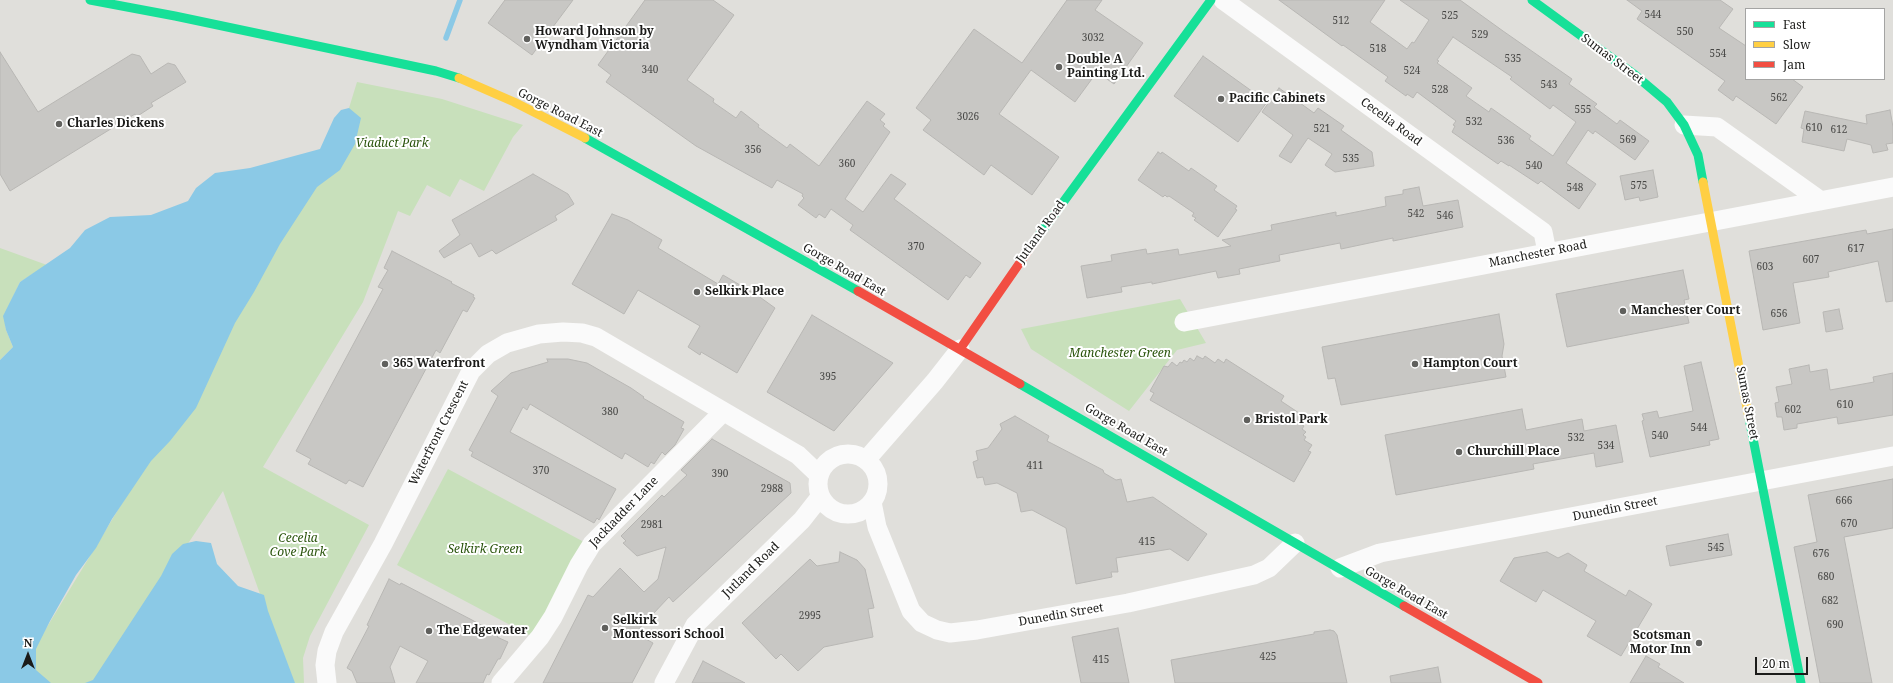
<!DOCTYPE html>
<html>
<head>
<meta charset="utf-8">
<style>
  body { margin:0 }
  #map { position:relative; width:1893px; height:683px; overflow:hidden; background:#e0dfdb; font-family:"Noto Serif",serif }
  canvas { display:block }
  .legend { position:absolute; left:1745px; top:8px; width:140px; height:72px; box-sizing:border-box; background:#fff; border:1px solid #a4a4a3; margin:0; padding:5px 7px; list-style:none; font-size:12px; color:#1b1b19 }
  .legend li { display:flex; align-items:center; gap:8px; height:20px }
  .legend b { width:20px; border:1px solid #a4a4a3 }
  .north { position:absolute; left:8px; top:635px; width:40px; height:40px; -webkit-text-stroke:3px #fff; paint-order:stroke; rotate:0deg; font-size:11px; font-weight:700; line-height:16px; text-align:center; color:#1b1b19 }
  .north::after { content:''; display:block; margin:auto; width:14px; height:18px; background:#1b1b19; clip-path:polygon(50% 0,100% 100%,50% 72%,0 100%) }
  .scale { position:absolute; left:1755px; top:657px; width:53px; height:18px; box-sizing:border-box; border:2px solid #1b1b19; border-top:0; padding-left:5px; font-size:12px; line-height:14px; white-space:nowrap; color:#1b1b19; -webkit-text-stroke:3px #fff; paint-order:stroke }
</style>
</head>
<body>
<div id="map">
<canvas width="1893" height="683"></canvas>
<ul class="legend">
<li><b style="height:5px;background:#16e098"></b>Fast</li>
<li><b style="height:5px;background:#ffcf43"></b>Slow</li>
<li><b style="height:5px;background:#f24e42"></b>Jam</li>
</ul>
<div class="north">N</div>
<div class="scale">20 m</div>
</div>
<script>
const ctx = document.querySelector('canvas').getContext('2d');
ctx.lineJoin = 'round';
function fillPath(path, color) { ctx.fillStyle = color; ctx.fill(path, 'evenodd'); }
const poly = rows => new Path2D(rows.map(r => 'M' + r).join(''));
function strokePath(path, color, width, dash) { ctx.strokeStyle = color; ctx.lineWidth = width; ctx.lineCap = dash ? 'butt' : 'round'; ctx.setLineDash(dash || []); ctx.stroke(path); }
function write(font, color, halo, rows, align = 'center') {
  ctx.font = font + ' "Noto Serif",serif'; ctx.lineWidth = 4; ctx.setLineDash([]); ctx.textBaseline = 'middle'; ctx.strokeStyle = halo; ctx.fillStyle = color; for (const [text, x, y, turn = 0] of rows) {
    ctx.save(); ctx.translate(x, y); ctx.rotate((+turn || 0) * Math.PI / 180); ctx.textAlign = isNaN(turn) ? turn : align; if (halo) ctx.strokeText(text, 0, 0); ctx.fillText(text, 0, 0); ctx.restore();
  }
}
fillPath(poly([
  [357,82,442,99,523,125,513,137,484,191,460,179,450,197,427,185,410,216,398,211,363,302,263,467,369,525,310,636,303,658,304,683,292,683,223,491,187,545,104,683,13,683,267,264,349,108],
  [0,248,47,265,20,282,4,316,6,330,13,347,0,360],
  [1180,299,1206,343,1177,350,1129,411,1031,349,1021,329],
  [448,469,584,542,536,630,531,636,397,565]
]), '#c8e0bb');
fillPath(poly([
  [349,108,361,118,355,144,340,170,317,187,280,244,254,292,235,323,196,408,170,441,151,461,112,519,96,548,76,575,50,621,36,649,36,670,51,683,0,683,0,360,13,347,6,330,3,316,20,282,70,248,85,230,110,217,151,215,188,201,196,188,215,173,250,168,320,149,334,118,341,110],
  [196,541,211,543,217,564,238,586,264,595,268,611,295,683,85,683,93,680,161,576,172,554,183,544]
]), '#8bc9e6');
strokePath(poly([
  [446,38,460,0]
]), '#8bc9e6', 5.5);
const building = poly([
  [505,0,573,0,532,55,488,23,505,0],
  [645,0,713,0,734,15,687,80,714,99,713,102,736,118,741,111,759,125,758,127,787,148,790,144,819,166,867,101,885,114,880,120,885,124,883,126,890,132,845,199,863,212,891,174,906,184,894,199,981,263,970,278,966,275,948,300,850,230,853,225,831,209,825,218,819,214,816,218,798,205,804,198,802,196,803,194,777,180,772,188,696,146,606,82,611,75,598,65,645,0],
  [1067,0,1102,0,1095,10,1143,43,1114,84,1097,72,1075,102,1031,70,999,114,1059,157,1032,195,991,165,984,175,923,130,931,120,916,108,974,29,1022,63,1067,0],
  [1279,0,1385,0,1370,22,1407,49,1412,42,1414,43,1429,20,1400,0,1460,0,1503,31,1572,79,1569,84,1597,104,1594,107,1617,124,1620,120,1649,141,1635,160,1595,131,1593,134,1588,130,1566,163,1596,184,1579,209,1541,181,1538,184,1509,165,1509,166,1501,161,1498,164,1472,146,1452,132,1455,126,1453,125,1456,121,1417,92,1413,98,1407,94,1406,96,1385,81,1388,77,1343,45,1342,46,1279,0],
  [1453,37,1512,77,1510,79,1550,109,1553,105,1576,122,1553,156,1529,139,1531,136,1491,108,1489,112,1466,96,1472,88,1437,63,1439,61,1437,60,1453,37],
  [1627,0,1720,0,1733,9,1719,28,1746,46,1746,79,1792,79,1803,87,1776,124,1736,96,1733,101,1718,90,1725,81,1637,19,1642,11,1627,0],
  [0,52,38,112,132,54,140,56,151,74,168,63,175,65,186,82,151,103,153,106,136,117,135,114,10,191,0,174,0,52],
  [1203,56,1267,102,1238,142,1174,96,1203,56],
  [1279,88,1314,113,1318,108,1344,126,1341,130,1372,152,1374,166,1335,172,1325,165,1332,154,1308,138,1291,163,1279,156,1293,135,1262,112,1279,88],
  [1890,110,1893,127,1893,143,1886,144,1888,150,1873,153,1871,145,1847,139,1844,151,1802,142,1804,129,1801,128,1805,111,1867,124,1866,115,1890,110],
  [1158,152,1161,154,1162,152,1189,171,1191,168,1217,186,1214,190,1237,206,1235,209,1237,210,1218,237,1194,220,1196,218,1192,216,1194,213,1169,196,1167,197,1165,195,1163,197,1138,180,1158,152],
  [1653,170,1658,197,1640,201,1639,197,1625,200,1620,176,1653,170],
  [533,174,568,194,574,204,555,216,557,220,496,254,492,250,479,257,471,243,444,258,439,251,460,235,452,220,533,174],
  [1419,187,1423,206,1458,200,1463,227,1393,241,1393,238,1341,249,1340,243,1279,255,1280,261,1239,269,1240,274,1218,278,1216,271,1152,284,1152,282,1121,287,1122,292,1087,298,1081,266,1112,261,1111,255,1146,249,1147,254,1178,249,1179,255,1231,246,1222,240,1272,230,1271,225,1336,212,1336,216,1386,206,1385,197,1403,194,1403,190,1419,187],
  [612,214,628,220,662,240,658,248,718,284,723,275,757,295,775,308,737,373,701,352,700,355,688,347,700,326,638,290,624,314,572,284,612,214],
  [1893,229,1893,301,1886,302,1878,261,1828,272,1829,277,1793,283,1800,323,1763,330,1749,251,1866,230,1867,234,1893,229],
  [392,251,452,282,451,283,474,295,473,297,475,298,467,312,463,310,440,353,436,350,363,487,349,480,346,484,308,464,311,459,296,451,383,289,378,287,388,270,384,268,392,251],
  [1683,270,1689,299,1684,300,1689,323,1567,347,1556,294,1683,270],
  [1839,309,1843,329,1826,332,1823,312,1839,309],
  [1499,314,1504,344,1502,356,1506,377,1341,405,1335,378,1328,379,1322,347,1499,314],
  [812,315,893,363,834,431,767,392,812,315],
  [1197,356,1203,359,1205,356,1215,363,1218,359,1224,363,1226,359,1284,396,1281,401,1299,413,1297,415,1302,419,1299,423,1304,426,1302,429,1306,432,1303,435,1306,437,1304,440,1312,445,1308,451,1311,452,1294,482,1150,400,1154,393,1150,391,1164,366,1168,367,1172,362,1177,366,1180,362,1182,363,1184,360,1187,362,1190,358,1194,361,1197,356],
  [547,359,568,359,587,363,631,388,644,397,643,398,684,422,681,428,684,429,675,445,665,455,662,452,654,464,651,462,648,467,625,453,622,459,530,404,527,410,523,407,510,432,616,489,599,520,597,518,594,523,471,456,473,452,469,450,498,396,491,391,511,373,548,362,547,359],
  [1701,362,1719,439,1709,441,1710,445,1650,457,1642,421,1644,420,1642,414,1657,411,1659,418,1693,411,1684,366,1701,362],
  [1809,365,1810,372,1827,369,1830,390,1874,382,1873,377,1893,373,1893,415,1838,424,1837,417,1797,424,1797,428,1784,430,1782,417,1777,417,1775,403,1779,402,1776,387,1792,384,1789,369,1809,365],
  [1522,409,1526,430,1582,419,1584,431,1616,425,1623,462,1596,467,1594,453,1533,464,1534,469,1396,495,1385,435,1522,409],
  [1015,416,1049,436,1047,441,1103,470,1104,473,1116,480,1121,479,1127,502,1153,497,1207,534,1188,561,1170,549,1116,558,1118,572,1111,572,1112,577,1076,584,1066,528,1032,510,1021,512,1017,493,997,483,985,485,983,477,977,478,973,462,978,460,976,451,988,448,1002,429,1000,424,1015,416],
  [712,439,790,483,791,493,673,602,669,597,635,633,653,643,632,683,543,683,588,595,593,597,620,568,644,592,658,579,666,547,637,556,623,543,626,541,621,536,662,495,664,497,687,475,681,470,712,439],
  [1893,479,1893,528,1844,537,1872,683,1820,683,1794,547,1817,542,1808,495,1893,479],
  [1728,534,1732,555,1670,566,1666,546,1728,534],
  [840,552,857,560,865,569,874,608,868,609,873,637,824,647,798,671,781,654,776,659,742,623,810,559,817,566,839,562,840,552],
  [1547,552,1558,558,1568,553,1587,565,1584,571,1626,596,1629,590,1652,604,1621,656,1587,636,1596,621,1543,590,1536,602,1500,581,1514,558,1547,552],
  [389,579,400,585,401,583,472,620,499,635,497,637,508,642,500,659,498,659,489,675,487,674,483,683,416,683,428,661,400,646,390,667,395,683,357,683,352,671,347,668,369,626,367,625,389,579],
  [1118,628,1129,683,1081,683,1072,637,1118,628],
  [1330,630,1334,631,1337,635,1347,683,1175,683,1171,660,1314,634,1314,632,1330,630],
  [1646,656,1660,664,1658,667,1684,683,1630,683,1646,656],
  [703,661,745,683,692,683,703,661],
  [1438,667,1441,683,1391,683,1390,676,1438,667]
]);
fillPath(building, '#c8c7c4');
strokePath(building, '#b8b7b4', 1);
strokePath(poly([
  [1223,0,1543,232,1547,252],
  [1684,125,1717,127,1821,201],
  [1184,322,1893,187],
  '818 484a30 30 0 1 1 60 0a30 30 0 1 1-60 0Z',
  [866,460,935,381,960,349],
  [872,502,877,527,911,611,922,623,937,630,950,633,977,630,1128,603,1254,575,1269,568,1295,543],
  [1340,568,1380,553,1893,456],
  [327,683,325,665,327,651,334,632,383,544,471,371,488,354,507,343,539,334,563,332,582,333,596,337,798,455,819,475],
  [501,683,540,637,553,617,579,565,592,544,723,412],
  [664,683,695,625,802,520,820,497]
]), '#fafafa', 19);
strokePath(poly([
  [90,0,175,16,436,71,459,78],
  [1532,0,1635,75,1667,102,1684,125,1698,155,1703,182],
  [585,138,858,291],
  [1037,238,1211,0],
  [1020,384,1404,606],
  [1749,418,1801,683]
]), '#16e098', 9);
strokePath(poly([
  [459,78,514,102,585,138],
  [1703,182,1749,418]
]), '#ffcf43', 9);
strokePath(poly([
  [858,291,1020,384],
  [960,349,1037,238],
  [1404,606,1538,683]
]), '#f24e42', 9);
for (const [x, y, r, color] of [
  [527,39,4,"#60605d"],
  [1059,67,4,"#60605d"],
  [1221,99,4,"#60605d"],
  [59,124,4,"#60605d"],
  [697,292,4,"#60605d"],
  [1623,311,4,"#60605d"],
  [385,364,4,"#60605d"],
  [1415,364,4,"#60605d"],
  [1247,420,4,"#60605d"],
  [1459,452,4,"#60605d"],
  [605,628,4,"#60605d"],
  [429,631,4,"#60605d"],
  [1699,643,4,"#60605d"]
]) { const dot = new Path2D(); dot.arc(x, y, r, 0, 2 * Math.PI); ctx.fillStyle = color; ctx.fill(dot); strokePath(dot, '#fff', 1.5); }
write('10px', '#474745', null, [
  ["544",1653,15],
  ["525",1450,16],
  ["512",1341,21],
  ["550",1685,32],
  ["529",1480,35],
  ["3032",1093,38],
  ["518",1378,49],
  ["554",1718,54],
  ["535",1513,59],
  ["340",650,70],
  ["524",1412,71],
  ["543",1549,85],
  ["528",1440,90],
  ["562",1779,98],
  ["555",1583,110],
  ["3026",968,117],
  ["532",1474,122],
  ["610",1814,128],
  ["521",1322,129],
  ["612",1839,130],
  ["569",1628,140],
  ["536",1506,141],
  ["356",753,150],
  ["535",1351,159],
  ["360",847,164],
  ["540",1534,166],
  ["575",1639,186],
  ["548",1575,188],
  ["542",1416,214],
  ["546",1445,216],
  ["370",916,247],
  ["617",1856,249],
  ["607",1811,260],
  ["603",1765,267],
  ["656",1779,314],
  ["395",828,377],
  ["610",1845,405],
  ["602",1793,410],
  ["380",610,412],
  ["544",1699,428],
  ["540",1660,436],
  ["532",1576,438],
  ["534",1606,446],
  ["411",1035,466],
  ["370",541,471],
  ["390",720,474],
  ["2988",772,489],
  ["666",1844,501],
  ["670",1849,524],
  ["2981",652,525],
  ["415",1147,542],
  ["545",1716,548],
  ["676",1821,554],
  ["680",1826,577],
  ["682",1830,601],
  ["2995",810,616],
  ["690",1835,625],
  ["425",1268,657],
  ["415",1101,660]
]);
write('bold 12px', '#1b1b19', '#fff', [
  ["Howard Johnson by",535,32],
  ["Wyndham Victoria",535,46],
  ["Double A",1067,60],
  ["Painting Ltd.",1067,74],
  ["Pacific Cabinets",1229,99],
  ["Charles Dickens",67,124],
  ["Selkirk Place",705,292],
  ["Manchester Court",1631,311],
  ["365 Waterfront",393,364],
  ["Hampton Court",1423,364],
  ["Bristol Park",1255,420],
  ["Churchill Place",1467,452],
  ["Selkirk",613,621],
  ["Montessori School",613,635],
  ["The Edgewater",437,631],
  ["Scotsman",1691,636,"right"],
  ["Motor Inn",1691,650,"right"]
], 'left');
write('12px', '#1b1b19', '#fff', [
  ["Sumas Street",1612,59,37],
  ["Gorge Road East",560,113,27],
  ["Cecelia Road",1391,122,36],
  ["Jutland Road",1041,232,-54],
  ["Manchester Road",1538,254,-11],
  ["Gorge Road East",844,270,30],
  ["Sumas Street",1747,403,79],
  ["Gorge Road East",1126,430,30],
  ["Waterfront Crescent",439,433,-63],
  ["Dunedin Street",1615,509,-11],
  ["Jackladder Lane",624,512,-46],
  ["Jutland Road",751,570,-44],
  ["Gorge Road East",1406,593,30],
  ["Dunedin Street",1061,615,-10]
]);
write('italic 12px', '#2a540c', '#fff', [
  ["Viaduct Park",392,144],
  ["Manchester Green",1120,354],
  ["Cecelia",298,539],
  ["Cove Park",298,553],
  ["Selkirk Green",485,550]
]);
</script>
</body>
</html>
